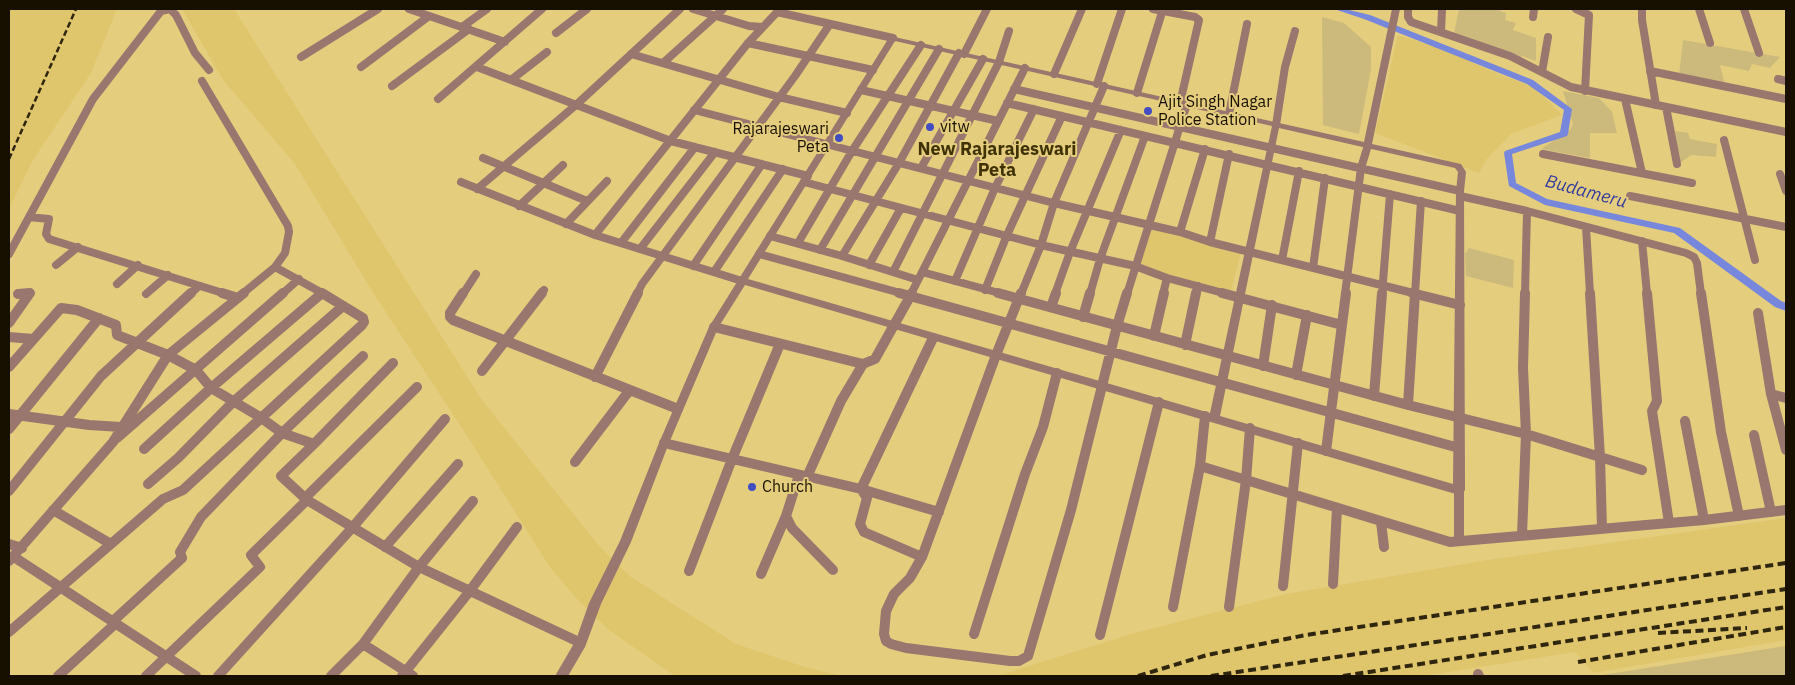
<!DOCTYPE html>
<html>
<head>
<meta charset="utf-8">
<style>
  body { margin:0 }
  #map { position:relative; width:1795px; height:685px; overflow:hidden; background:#e5cd7e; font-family:"IBM Plex Sans",sans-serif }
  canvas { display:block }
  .frame { position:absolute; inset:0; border:10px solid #171000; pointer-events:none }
</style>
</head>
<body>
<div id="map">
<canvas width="1795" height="685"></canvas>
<div class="frame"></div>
</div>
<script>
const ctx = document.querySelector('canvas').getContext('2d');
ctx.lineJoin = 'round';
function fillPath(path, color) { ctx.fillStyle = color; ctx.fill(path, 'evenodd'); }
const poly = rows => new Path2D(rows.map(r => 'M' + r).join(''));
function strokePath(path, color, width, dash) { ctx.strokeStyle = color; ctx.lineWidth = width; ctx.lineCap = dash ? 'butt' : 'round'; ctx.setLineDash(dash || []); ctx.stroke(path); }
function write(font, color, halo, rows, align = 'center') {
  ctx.font = font + ' "IBM Plex Sans",sans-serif'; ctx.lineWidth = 4; ctx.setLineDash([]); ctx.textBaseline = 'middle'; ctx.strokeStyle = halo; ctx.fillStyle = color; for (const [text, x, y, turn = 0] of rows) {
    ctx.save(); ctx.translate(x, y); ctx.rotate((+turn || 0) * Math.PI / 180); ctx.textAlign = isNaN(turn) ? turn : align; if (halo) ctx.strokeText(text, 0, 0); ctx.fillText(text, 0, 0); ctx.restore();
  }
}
fillPath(poly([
  [9,9,117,9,91,73,33,160,9,209],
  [182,9,234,9,482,400,600,547,631,577,736,644,805,667,842,676,675,676,609,630,577,599,549,566,471,442,372,291,295,164,223,80],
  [1398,35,1450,52,1486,69,1535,88,1562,115,1511,134,1486,160,1479,173,1375,133],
  [1149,228,1241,252,1231,291,1137,266],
  [1786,518,1786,640,1593,673,1575,652,1424,676,997,676,1131,634,1286,594,1488,560]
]), '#dfc66d');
fillPath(poly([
  [1459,9,1500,9,1500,11,1506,13,1505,20,1516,23,1513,30,1536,38,1536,61,1522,56,1519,58,1454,33],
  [1322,17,1344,23,1371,47,1371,69,1359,134,1323,125],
  [1683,40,1780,57,1770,68,1752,64,1749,71,1720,65,1725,85,1679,75],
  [1563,91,1599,98,1612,112,1617,133,1590,133,1590,158,1541,149,1570,130,1573,124],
  [1675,131,1688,133,1690,139,1717,144,1716,157,1691,155,1680,163],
  [1469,248,1514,260,1513,288,1466,276,1465,254],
  [1786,646,1786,676,1596,676]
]), '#ccba7c');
fillPath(poly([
  [1334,9,1345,9,1370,15,1533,80,1572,109,1568,134,1567,136,1512,154,1516,183,1547,199,1680,228,1781,301,1786,303,1786,311,1775,307,1674,233,1545,205,1509,186,1504,153,1505,151,1560,132,1564,110,1527,84,1364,19,1334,9]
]), '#7687dc');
strokePath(poly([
  [409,9,505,42],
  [693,9,749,26,762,27],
  [1153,9,1195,17,1199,20,1180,103],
  [1408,9,1408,17,1411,22,1510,56,1571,87,1786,132],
  [1576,9,1589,15,1585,91],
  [1642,9,1642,20,1656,105],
  [1699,9,1710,43],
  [1744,9,1759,53],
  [777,12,893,38],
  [1533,17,1534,9],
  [462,27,487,9],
  [1441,32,1442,9],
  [556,33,587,9],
  [748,43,873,70],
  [631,54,779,97,847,113],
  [964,54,987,9],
  [301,57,378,9],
  [663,63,723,9],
  [361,67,429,16],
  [477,67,671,141,808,176],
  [1650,71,1786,99],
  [1542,72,1548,37],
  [1054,74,1082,9],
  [1778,79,1786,81],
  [511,80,547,52],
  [202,81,288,226,289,232,285,253,275,267,242,294],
  [1097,84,1122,9],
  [392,86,469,29],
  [1014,89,1460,191],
  [861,90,998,121],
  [1137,93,1163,9],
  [438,99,542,9],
  [1625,99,1642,173],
  [1007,103,1460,211],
  [1666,107,1677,164],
  [694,110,1054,203,1180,232,1210,242,1417,294],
  [1229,114,1247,24],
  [1276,125,1285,67,1295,31],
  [1724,140,1755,260],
  [1543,154,1692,183],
  [483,158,587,201],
  [921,168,983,59],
  [1780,174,1786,191],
  [461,182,595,235,742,281],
  [804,182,1041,245,1135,266,1167,278,1227,294],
  [477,189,576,105,680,9],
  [1460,196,1527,211,1686,253,1694,257,1697,263,1701,294],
  [1630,196,1786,227],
  [519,206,563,165],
  [29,217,49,219,46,234,49,239,226,294],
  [566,224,607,181],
  [1586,227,1590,294],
  [1180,232,1205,149],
  [595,235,748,43,780,9],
  [770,236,842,256],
  [1642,241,1647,294],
  [1210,242,1229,154],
  [621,243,695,147],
  [798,243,852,151,921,45],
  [640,249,715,152],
  [820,250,939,49],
  [9,254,93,99,161,11,170,9,176,15,195,53,209,70],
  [759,254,904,294],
  [1282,260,1299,171],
  [56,265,78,247],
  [869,265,901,208],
  [693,266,762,164],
  [275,267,324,294],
  [1313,268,1325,178],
  [714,272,783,169],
  [893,272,999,62,1009,31],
  [922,272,1003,294],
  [918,280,842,256,899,163,959,53],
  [955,281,995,188,1034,109],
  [117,284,138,265],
  [985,290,1007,235,1062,116],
  [18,294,29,294],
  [146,294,168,275],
  [190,294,199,286],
  [282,294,299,279],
  [463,294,476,274],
  [541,294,544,290],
  [637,294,642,284,795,76,830,24],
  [911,294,1025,68],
  [1021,294,1041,245,1054,203,1104,86],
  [1055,294,1070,252,1121,130],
  [1090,294,1100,259,1145,136],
  [1127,294,1187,104],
  [1163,294,1167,278],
  [1196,294,1198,286],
  [1345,294,1361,168,1368,145],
  [1382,294,1390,194],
  [1415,294,1421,201],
  [1525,294,1527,211]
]), '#99766e', 8);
strokePath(poly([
  [222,293,238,298],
  [463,293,450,313,450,317,453,320,678,409],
  [899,293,1459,448],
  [998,293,1408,405,1526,434,1642,470],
  [1021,293,996,355,922,557,910,578,894,594,886,611,884,634,886,641,891,644,906,648,1010,661,1019,661,1028,656,1071,510,1117,326,1127,293],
  [1222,293,1342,325],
  [1412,293,1460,305],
  [1590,293,1600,457,1602,528],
  [1647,293,1657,401,1652,411,1669,523],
  [1701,293,1721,432,1739,516],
  [1051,307,1056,293],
  [1758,313,1771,394],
  [1083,317,1090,293],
  [9,323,30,293,18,294],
  [714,327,863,364,875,359,912,293],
  [1154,336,1164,293],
  [9,337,33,339],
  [1185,345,1196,293],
  [1263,366,1272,305],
  [9,367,61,308,77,310,116,325,117,335,168,355,196,370,211,388,260,417,282,433,314,444,281,476,307,500,419,567,581,643],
  [482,371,542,293],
  [1296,375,1307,315],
  [595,377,638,293],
  [1374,396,1382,293],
  [1786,398,1771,394,1786,450],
  [1408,405,1415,293],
  [9,414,89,425,121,427],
  [1205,416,1200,466,1450,542,1704,520,1786,510],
  [1685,421,1704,520],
  [9,429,99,318],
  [1754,435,1771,512],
  [117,438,283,293],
  [664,443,861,489,939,512],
  [314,444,393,363],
  [144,449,211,388,321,294],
  [1326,451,1346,293],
  [575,462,629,391],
  [799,475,786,516,792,528,833,570],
  [807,477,841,401,863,364],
  [148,484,178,458,233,402,343,306],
  [1459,490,1459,541],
  [9,491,101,376,191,293],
  [305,498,417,387],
  [53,510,111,544],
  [1381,522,1384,547],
  [1522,535,1526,434,1523,368,1525,293],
  [9,544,22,548],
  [385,547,458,464],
  [14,557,196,676],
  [922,557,864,532,860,524,867,498,861,489,933,338],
  [9,561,113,442,168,355,244,293],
  [689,571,732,459,780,344],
  [761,574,786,516],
  [1333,584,1337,508],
  [1283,586,1298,443],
  [1173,607,1200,466],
  [1229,607,1246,480,1250,428],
  [112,622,182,558,180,552,201,517,282,433,363,356],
  [9,632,163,499,183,490,362,325,364,322,363,318,322,293],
  [974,634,1025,474,1043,427,1057,373],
  [1100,635,1159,402],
  [363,644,413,676],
  [1478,674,1479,676],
  [58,676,115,624],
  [146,676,260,567,251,555,307,500],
  [218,676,352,528,445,419],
  [331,676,363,644,419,567,473,501],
  [402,676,469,592,517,527]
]), '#99766e', 10);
fillPath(poly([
  [1392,9,1400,9,1372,144,1461,164,1466,172,1464,191,1465,490,1463,493,1459,495,745,285,718,328,669,443,631,542,601,604,585,647,568,676,555,676,576,640,589,603,620,541,659,443,709,327,890,36,1364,142,1392,9],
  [895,41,1272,126,1210,413,748,279,895,41],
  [1279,128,1455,168,1458,172,1456,191,1453,484,1220,416,1279,128]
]), '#99766e');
strokePath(poly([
  [9,159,76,9]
]), '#2e260e', 2.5, [6, 3]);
strokePath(poly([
  [1658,633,1747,628],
  [1578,662,1786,627],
  [1138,676,1207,655,1306,635,1786,563],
  [1211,676,1786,589],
  [1343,676,1786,607]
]), '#2e260e', 4, [8, 4.5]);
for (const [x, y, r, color] of [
  [1148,111,5,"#434dc2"],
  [930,127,5,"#434dc2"],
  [839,138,5,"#434dc2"],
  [752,487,5,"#434dc2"]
]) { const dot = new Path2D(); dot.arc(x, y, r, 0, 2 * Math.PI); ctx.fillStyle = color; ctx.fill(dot); strokePath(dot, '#e5cd7e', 2); }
write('16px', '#171000', '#e5cd7e', [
  ["Ajit Singh Nagar",1158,102],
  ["Police Station",1158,120],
  ["vitw",940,127],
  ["Rajarajeswari",829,129,"right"],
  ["Peta",829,147,"right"],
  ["Church",762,487]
], 'left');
write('bold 18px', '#3f3306', '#e5cd7e', [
  ["New Rajarajeswari",997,150],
  ["Peta",997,171]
]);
write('italic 18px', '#343c9e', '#e5cd7e', [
  ["Budameru",1586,192,15]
]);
</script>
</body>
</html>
